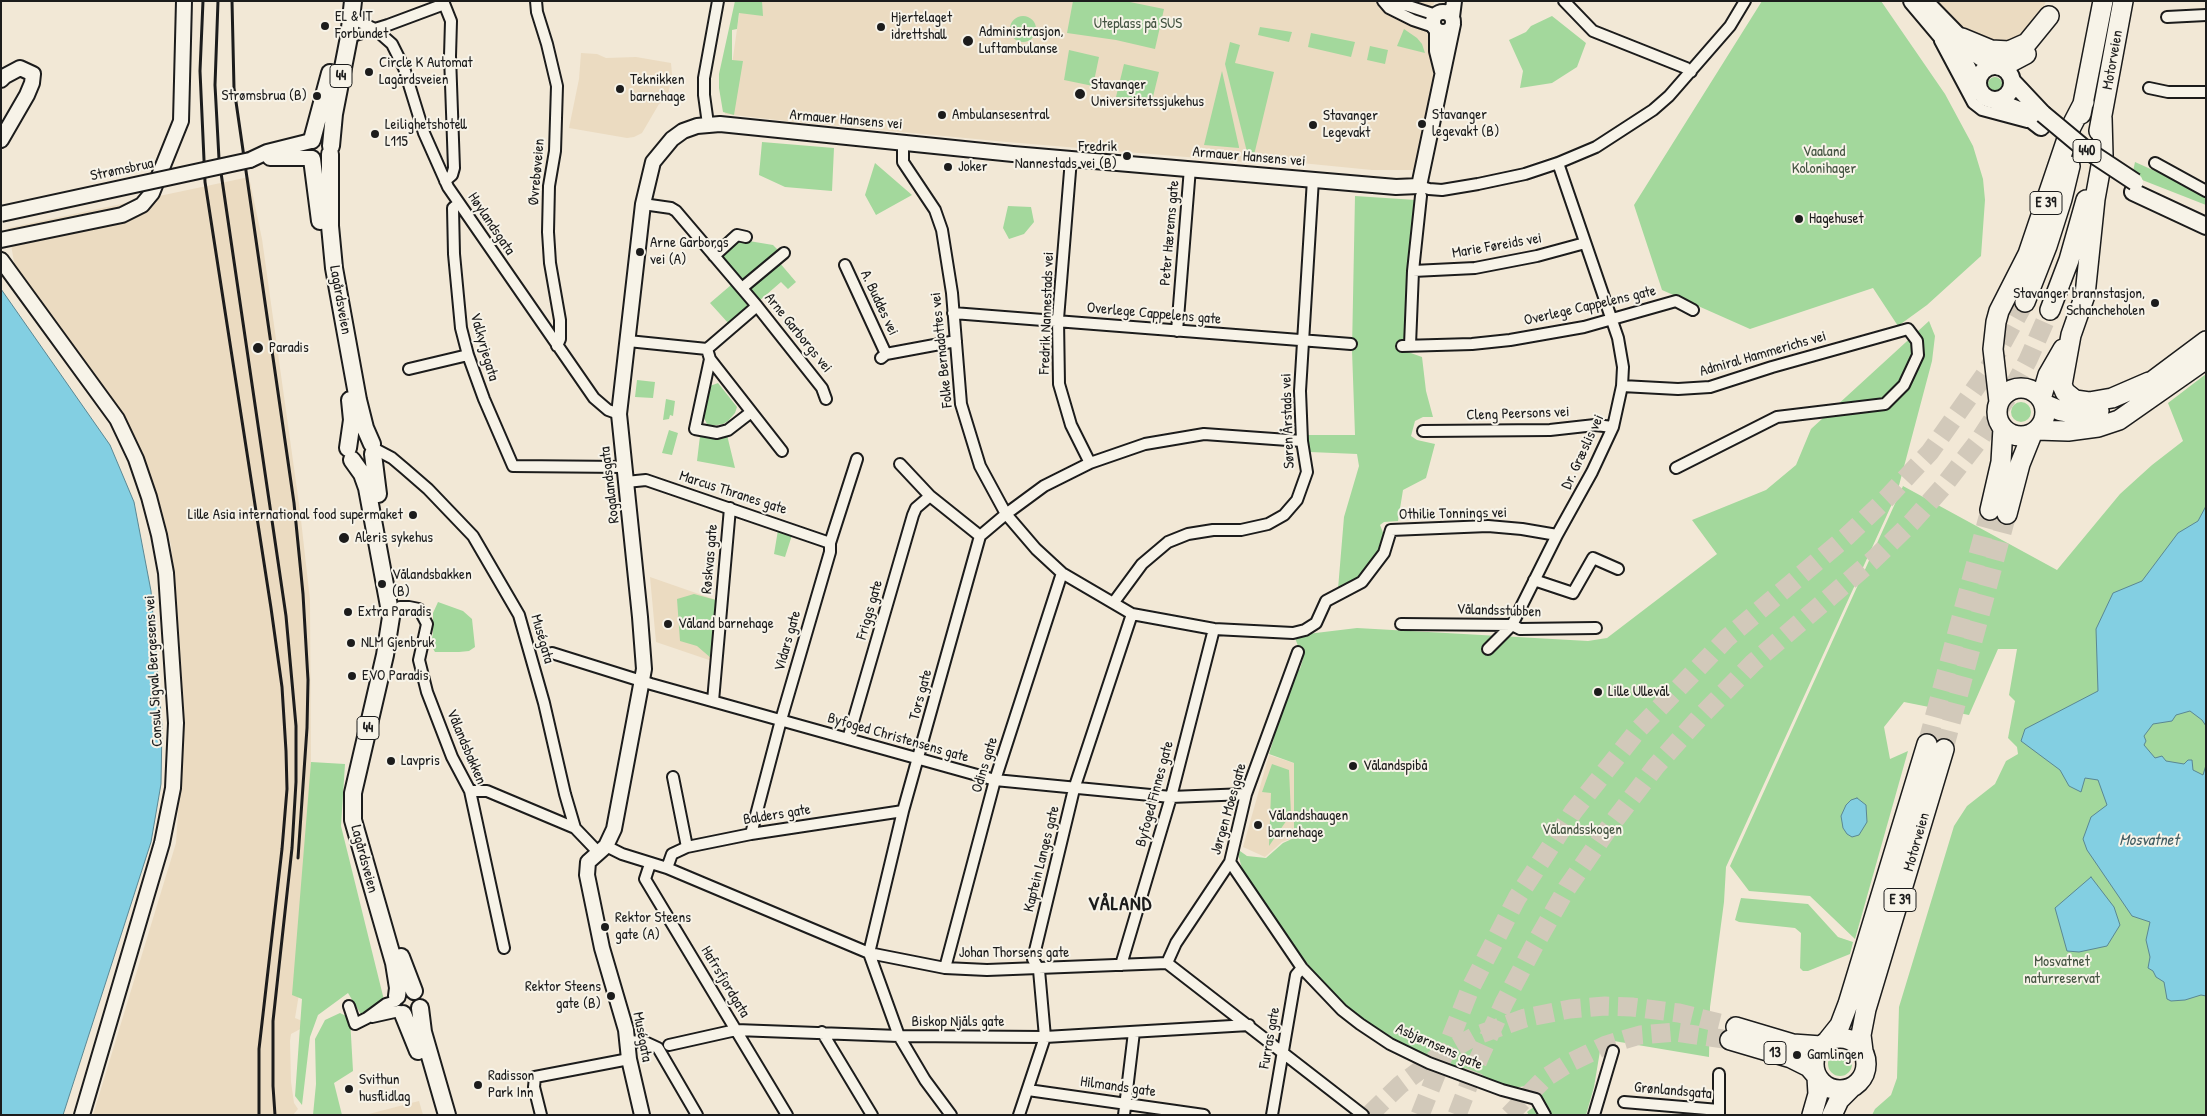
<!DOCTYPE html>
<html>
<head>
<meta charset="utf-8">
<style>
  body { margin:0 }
  #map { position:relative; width:2207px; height:1116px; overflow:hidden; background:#f2e8d6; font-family:"Patrick Hand",sans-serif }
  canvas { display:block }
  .frame { position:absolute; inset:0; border:2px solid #1c1c1c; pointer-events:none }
</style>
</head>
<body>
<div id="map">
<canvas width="2207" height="1116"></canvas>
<div class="frame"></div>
</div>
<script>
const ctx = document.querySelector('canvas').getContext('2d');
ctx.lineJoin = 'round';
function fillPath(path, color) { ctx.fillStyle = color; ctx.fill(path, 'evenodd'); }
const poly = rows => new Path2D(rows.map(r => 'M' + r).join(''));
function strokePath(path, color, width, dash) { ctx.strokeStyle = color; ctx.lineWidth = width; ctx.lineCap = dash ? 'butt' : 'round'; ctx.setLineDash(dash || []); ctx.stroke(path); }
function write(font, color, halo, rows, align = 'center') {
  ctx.font = font + ' "Patrick Hand",sans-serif'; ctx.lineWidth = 4; ctx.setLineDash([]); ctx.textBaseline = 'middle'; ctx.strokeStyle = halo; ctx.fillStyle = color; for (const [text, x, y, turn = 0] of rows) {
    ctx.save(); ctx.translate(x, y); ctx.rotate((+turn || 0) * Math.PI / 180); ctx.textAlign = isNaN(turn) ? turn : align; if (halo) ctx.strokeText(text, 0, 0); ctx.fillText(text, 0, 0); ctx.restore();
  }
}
fillPath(poly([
  [741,1,1435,1,1428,17,1437,73,1416,170,1372,170,1291,162,1270,164,1007,142,786,121,725,114],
  [1938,1,2046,1,2039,19,2024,37,1997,44,1965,31],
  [581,53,597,54,606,58,636,57,671,63,672,74,667,100,659,104,642,133,634,137,627,138,569,128,579,79],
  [249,177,262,239,300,511,310,600,311,762,303,970,295,1018,305,1022,304,1027,291,1034,290,1041,291,1082,294,1103,298,1109,293,1115,93,1115,176,843,184,721,171,545,156,491,137,441,119,410,39,298,16,273,8,228],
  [650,577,716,600,712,661,656,642],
  [1269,755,1294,763,1295,824,1294,838,1282,842,1265,857,1243,847],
  [419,1101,423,1115,365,1115]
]), '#ebdbc1');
fillPath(poly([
  [735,1,762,1,763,16,739,13,737,29,732,30,732,60,743,61,734,115,723,112,719,88,719,74],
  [1073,1,1125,1,1164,9,1155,49,1116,40,1067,33],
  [1762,1,1881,1,1945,94,1973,146,1983,179,1985,200,1981,256,1927,305,1898,326,1873,288,1750,329,1662,290,1634,205],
  [1552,16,1586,43,1577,67,1552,83,1520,88,1523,71,1509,40,1526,32,1531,26],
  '1010 29a13 13 0 1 1 26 0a13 13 0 1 1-26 0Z',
  [1260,27,1292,32,1289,42,1258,35],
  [1404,29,1417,38,1422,44,1425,53,1397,46],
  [1311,33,1355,42,1351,57,1308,47],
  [1230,42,1240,45,1235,63,1274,72,1254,155,1249,160,1225,64],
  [1370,46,1388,50,1385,64,1367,60],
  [1069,50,1099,57,1093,86,1064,80],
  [1124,64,1159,72,1151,105,1116,97],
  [1222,71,1239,147,1239,148,1204,145],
  '1988 84a7 7 0 1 1 14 0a7 7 0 1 1-14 0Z',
  [762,142,834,148,832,191,785,187,759,175],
  [2135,162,2206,194,2206,205,2132,176],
  [875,163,912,195,876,215,865,195],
  [1355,196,1416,200,1408,270,1408,352,1422,357,1426,391,1433,417,1423,417,1415,421,1411,436,1417,440,1435,444,1426,478,1403,490,1398,521,1384,522,1380,525,1384,535,1379,555,1356,583,1338,589,1344,517,1359,466,1357,454,1310,452,1307,435,1355,435,1352,350],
  [1008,206,1031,207,1034,222,1024,234,1009,239,1003,228],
  [737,239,773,245,779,251,745,281,719,254],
  [779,262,796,282,788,289,781,282,759,301,749,287],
  [731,285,749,307,729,324,710,303],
  [1929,321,1935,336,1932,361,1897,493,1726,867,1724,902,1710,1007,1709,1057,1602,1039,1594,1087,1586,1115,1529,1115,1527,1112,1535,1106,1526,1086,1513,1088,1500,1083,1498,1084,1420,1056,1384,1034,1349,1008,1322,983,1246,883,1238,854,1240,851,1247,856,1266,858,1283,843,1294,838,1294,763,1269,754,1274,738,1273,727,1296,672,1300,669,1303,659,1295,638,1299,635,1357,628,1588,641,1607,638,1717,554,1692,520,1766,490,1796,465,1811,429],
  [2206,374,2206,1115,1872,1115,1875,1109,1891,1095,1897,1078,1899,1007,1954,826,1967,806,1995,784,2006,761,2018,754,2017,747,2008,738,2015,701,2009,695,2017,649,1998,649,1969,715,1904,702,1884,727,1890,759,1908,751,1855,939,1810,896,1749,891,1730,866,1903,486,2057,570,2120,494,2152,465,2183,441,2168,403],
  [637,380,655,382,653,398,635,397],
  [718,383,737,407,735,413,728,421,723,424,711,426,707,424,704,418,705,410,710,386],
  [666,399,675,401,673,416,670,415,669,419,663,420],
  '2011 412a10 10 0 1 1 20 0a10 10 0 1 1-20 0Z',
  [669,430,678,433,672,455,662,453],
  [727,435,735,468,697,461,700,436],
  [778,530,792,535,785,557,774,554],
  [694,594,716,600,711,658,697,646,680,641,677,599],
  [438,602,463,611,472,619,475,647,469,651,459,652,435,652,431,645,433,632,433,613],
  [311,762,345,764,341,826,384,1000,362,1016,348,993,318,1015,310,1037,302,1105,295,1096,302,999,292,995],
  [1272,764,1289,770,1291,814,1269,846,1271,793,1262,792],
  [1741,898,1808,904,1838,937,1853,942,1850,954,1808,971,1803,971,1800,968,1801,933,1795,928,1739,922,1735,920],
  [340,1013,350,1018,353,1071,334,1083,342,1115,313,1115,316,1084,315,1039,325,1020],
  '1828 1064a12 12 0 1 1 24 0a12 12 0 1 1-24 0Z'
]), '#a3d89c');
const water = poly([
  [1,289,110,445,134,502,151,591,162,726,161,784,151,842,63,1115,1,1115,1,289],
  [2206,506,2206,726,2202,720,2190,711,2176,715,2172,721,2153,724,2144,736,2146,741,2144,745,2155,758,2162,756,2166,761,2184,764,2188,760,2192,760,2193,770,2203,775,2206,765,2206,996,2201,995,2185,1000,2171,1001,2167,999,2164,982,2156,977,2153,971,2148,968,2150,957,2146,940,2150,922,2132,916,2087,850,2083,839,2091,817,2107,805,2098,780,2085,778,2081,792,2069,786,2060,770,2021,741,2025,729,2098,691,2096,629,2113,593,2142,581,2178,533,2198,521,2206,506],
  [1857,798,1866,805,1867,822,1859,835,1852,837,1847,834,1843,828,1841,816,1846,805,1851,800,1857,798],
  [2091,877,2114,907,2120,925,2107,946,2079,952,2067,951,2055,908,2091,877]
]);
fillPath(water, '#83cfe2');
strokePath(water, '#5a8793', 1);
strokePath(poly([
  [1927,744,1990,510],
  [1944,749,2007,514],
  [1369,1115,1400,1085,1436,1058,1475,1036,1525,1018,1570,1009,1605,1006,1632,1007,1679,1013,1736,1027],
  [1420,1115,1470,989,1517,898,1573,812,1638,730,1727,638,1846,537,1887,498,1930,452,1986,373,2025,302],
  [1457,1115,1479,1058,1504,1003,1534,946,1567,888,1608,829,1656,766,1699,718,1753,663,1873,560,1911,523,1942,488,1980,439,2010,393,2028,360,2050,310],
  [1509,1115,1545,1078,1567,1064,1606,1045,1640,1035,1676,1032,1730,1040]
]), '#d2c9ba', 19, [19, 9]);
const street = poly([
  [443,1,451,21,450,56,454,168,452,175,445,181],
  [536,1,537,12,547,44,557,86,555,151,549,186,548,232,550,263,560,320,560,339,557,346],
  [1383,1,1389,8,1413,20,1434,27],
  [1393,1,1436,15],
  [1564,1,1593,31,1686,68,1691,72],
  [2167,17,2206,15],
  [351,18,375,29,392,44,404,68,424,133,448,187,594,398,608,410,619,414],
  [349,37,388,25,439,6,443,3],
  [1940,41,1973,103,1982,110,2027,122],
  [2149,88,2168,92,2206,92],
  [708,124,704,95,704,78,718,1],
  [903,142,903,162,935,210,942,230,952,293,961,404,980,466,1006,514,1036,549,1062,573,1132,614,1214,629,1293,633,1305,630,1316,623,1326,601,1362,582,1384,553,1391,530,1488,526,1522,529,1557,535],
  [1071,159,1058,319,1059,384,1071,425,1090,463],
  [2155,163,2206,191],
  [1419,186,1429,189,1442,190,1478,184,1525,174,1558,163,1596,147,1653,110,1669,96,1730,26,1745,1],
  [459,203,453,208,454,254,461,328,468,355,484,399,513,466,624,467],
  [643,204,671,208,676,211,757,306,822,388,826,399],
  [714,256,737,235,746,237],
  [845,265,886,354],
  [1413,271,1475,268,1537,256,1585,243],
  [742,288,784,253],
  [953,313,1351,344],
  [1177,331,1190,168],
  [628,341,707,349,757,306],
  [1410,345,1413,271,1421,196],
  [1402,346,1472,344,1510,340,1584,327,1676,301,1693,310],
  [707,349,710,359,695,429,717,433,728,430,750,413],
  [881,358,886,354,956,341],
  [710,359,782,451],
  [409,369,468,355],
  [1622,386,1678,389,1710,387,1772,367,1908,329,1917,341,1918,355,1904,385,1885,404,1777,417,1676,468],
  [1423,431,1550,430,1595,425,1613,427],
  [373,448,392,458,405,469,428,489,473,536,519,615,544,703,565,794,575,828,598,852],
  [900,464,930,496],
  [626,482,646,480,830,543],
  [1534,580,1573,593,1593,558,1618,569],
  [1114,602,1142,564,1168,542,1188,534,1213,530,1241,530,1268,524,1284,515,1297,500,1307,472,1302,441,1300,391,1313,179],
  [400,607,409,607,419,609,427,624,419,660,427,692,452,757,470,791,504,948],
  [1401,624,1512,625,1520,629,1596,628],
  [1488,649,1512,625,1557,535,1592,472,1613,427,1622,386,1623,367,1618,338,1558,163],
  [552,653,651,684,995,780,1171,797,1246,794],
  [713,701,730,508],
  [848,739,913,515,916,508,930,496,980,536],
  [673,777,687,847],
  [470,791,487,791,575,828],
  [751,834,781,720,830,552,830,543,857,459],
  [606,846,622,854,667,868,869,953,945,968,987,970,1167,963,1363,1115],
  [1230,862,1302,968,1342,1010,1360,1024,1390,1044,1429,1063,1502,1090,1536,1099,1545,1115],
  [650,864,645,879,787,1115],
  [667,868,672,854,687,847,751,834,903,811],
  [869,953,903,811,980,536,1006,514,1044,486,1090,463,1145,444,1204,434,1302,441],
  [869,953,899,1036,925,1080,951,1115],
  [1167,963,1176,943,1230,862,1246,794,1298,652],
  [1121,965,1171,797,1214,629],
  [945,968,995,780,1062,573],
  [349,1006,355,1024,367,1018,386,1004,396,1001],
  [372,1017,399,1011],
  [822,1032,872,1115],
  [627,1041,645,1042,658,1048,697,1115],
  [669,1045,736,1030,899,1036,1045,1037,1249,1025],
  [1028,1090,1204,1115],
  [1624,1102,1719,1110],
  [541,1115,534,1087,535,1077,629,1059],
  [1019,1115,1045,1037,1039,970,1033,959,1074,789,1132,614],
  [1124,1115,1134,1032],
  [1272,1115,1296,975,1302,968],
  [1594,1115,1613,1051],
  [1719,1115,1719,1074]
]);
const secondary = poly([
  '1433 22a10 10 0 1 1 20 0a10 10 0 1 1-20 0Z',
  [1452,17,1454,1],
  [1437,30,1437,51,1442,71],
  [1,80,5,76,20,68,33,74,32,83,27,95,1,140],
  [270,158,311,158],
  [250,160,267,152,311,141],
  [1,240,122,215,142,205,152,193,181,121,184,1],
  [1,260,117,419,136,459,149,497,159,535,166,573,176,723,173,788,162,843,82,1115],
  [642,1115,629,1059,626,1030,602,948,587,875,588,862,606,846,614,829,644,669,640,617,619,414,643,204,653,162,672,139,683,131,697,126,720,124,1013,154,1396,187,1419,186,1453,24]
]);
const primary = poly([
  [1912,1,1966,65,1978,89],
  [1928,5,1971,49,1980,57,1994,65],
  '1978 83a17 17 0 1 1 34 0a17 17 0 1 1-34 0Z',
  [2012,81,2043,114],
  [1993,100,2019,110,2041,127],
  [312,140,330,73],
  [331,146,334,114,349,37,353,1],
  [330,154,330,226,334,268,358,400,365,428,372,444],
  [312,159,320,221],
  [2133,192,2206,226],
  [348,448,352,420,350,400],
  [373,454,378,494],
  [352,460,362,474,367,488,391,617,385,655,353,793,353,820,394,963,398,988,397,996],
  [401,957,414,991],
  [420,1008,423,1032,447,1115],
  [403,1014,418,1051]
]);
const highway = poly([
  [1962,38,1991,50,2009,51,2027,43,2049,16],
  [1998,65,2009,63,2026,54],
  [2081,114,2103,1],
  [2102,118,2103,155,2095,199,2085,295,2071,335,2062,385,2065,392,2075,400,2089,402,2112,398,2149,382],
  [2099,131,2123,1],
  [2025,302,2047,246,2062,199,2070,166],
  [2050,310,2069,260,2086,200],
  '1997 412a24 24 0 1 1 48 0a24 24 0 1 1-48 0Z',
  [2139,391,2206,341],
  [2041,399,2048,375,2063,349],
  [1999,402,1993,349,1996,322,1999,311,2028,254,2071,127,2084,102],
  [2044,404,2061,411,2072,413,2099,411],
  [2037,430,2068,431,2098,427,2119,420,2206,359],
  [1990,510,2001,462,2003,428],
  [2007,514,2020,464,2032,434],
  [1736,1027,1793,1044,1821,1046],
  '1814 1064a26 26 0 1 1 52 0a26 26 0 1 1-52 0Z',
  [1730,1040,1791,1058,1809,1067,1815,1074],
  [1828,1040,1840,1025,1848,1004,1927,744],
  [1863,1051,1861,1035,1866,1009,1944,749],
  [1812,1115,1818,1094,1817,1077],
  [1832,1115,1839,1100,1851,1088]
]);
strokePath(street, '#1c1c1c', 14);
strokePath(secondary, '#1c1c1c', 18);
strokePath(primary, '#1c1c1c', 20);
strokePath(highway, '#1c1c1c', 22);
strokePath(street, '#f7f3e8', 10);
strokePath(secondary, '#f7f3e8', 14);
strokePath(primary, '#f7f3e8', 16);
strokePath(highway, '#f7f3e8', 19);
strokePath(poly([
  [203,1,200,71,205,182,271,608,282,687,286,751,287,789,282,849,259,1049,259,1115],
  [218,1,215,85,219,159,286,616,296,726,296,782,292,848,273,1021,273,1086,275,1115],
  [232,1,234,88,294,503,303,594,308,680,307,728,298,858]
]), '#1c1c1c', 3);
const secondaryBridge = poly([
  [1,214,250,160]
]);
const primaryBridge = poly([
  [2043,114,2085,149,2135,182]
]);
strokePath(secondaryBridge, '#1c1c1c', 18, []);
strokePath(primaryBridge, '#1c1c1c', 20, []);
strokePath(secondaryBridge, '#f7f3e8', 14);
strokePath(primaryBridge, '#f7f3e8', 16);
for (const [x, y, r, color] of [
  [325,26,5,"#1c1c1c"],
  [881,27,5,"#1c1c1c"],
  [968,41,6,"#1c1c1c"],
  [369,72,5,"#1c1c1c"],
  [620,89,5,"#1c1c1c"],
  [1080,94,6,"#1c1c1c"],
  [317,96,5,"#1c1c1c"],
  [942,115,5,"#1c1c1c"],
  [1422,124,5,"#1c1c1c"],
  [1313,125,5,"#1c1c1c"],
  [375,134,5,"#1c1c1c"],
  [1127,156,5,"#1c1c1c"],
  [948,167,5,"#1c1c1c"],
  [1799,219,5,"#1c1c1c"],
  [640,252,5,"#1c1c1c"],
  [2155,303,5,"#1c1c1c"],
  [258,348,6,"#1c1c1c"],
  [413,515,5,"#1c1c1c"],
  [344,538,6,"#1c1c1c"],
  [382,584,5,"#1c1c1c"],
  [348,612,5,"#1c1c1c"],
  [668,624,5,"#1c1c1c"],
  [351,643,5,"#1c1c1c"],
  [352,676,5,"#1c1c1c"],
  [1598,692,5,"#1c1c1c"],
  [391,761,5,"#1c1c1c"],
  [1353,766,5,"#1c1c1c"],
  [1258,825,5,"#1c1c1c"],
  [605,927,5,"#1c1c1c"],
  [611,996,5,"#1c1c1c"],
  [1797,1055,5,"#1c1c1c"],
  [478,1085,5,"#1c1c1c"],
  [349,1089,5,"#1c1c1c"]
]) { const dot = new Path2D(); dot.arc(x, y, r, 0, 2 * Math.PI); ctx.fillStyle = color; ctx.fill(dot); strokePath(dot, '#f7f3e8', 2); }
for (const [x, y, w] of [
  [341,76,22],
  [2087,151,28],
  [2046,203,32],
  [368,728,22],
  [1900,900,32],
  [1775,1053,22]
]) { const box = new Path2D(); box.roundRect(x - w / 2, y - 11.5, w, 23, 4); ctx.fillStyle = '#f7f3e8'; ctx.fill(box); strokePath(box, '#1c1c1c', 1); }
write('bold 14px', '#1c1c1c', null, [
  ["44",341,76],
  ["440",2087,151],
  ["E 39",2046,203],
  ["44",368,728],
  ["E 39",1900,900],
  ["13",1775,1053]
]);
write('15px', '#1c1c1c', '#f7f3e8', [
  ["EL & IT",335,17],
  ["Forbundet",335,34],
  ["Hjertelaget",891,18],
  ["idrettshall",891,35],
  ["Administrasjon,",979,32],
  ["Luftambulanse",979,49],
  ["Circle K Automat",379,63],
  ["Lagårdsveien",379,80],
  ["Teknikken",630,80],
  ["barnehage",630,97],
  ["Stavanger",1091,85],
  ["Universitetssjukehus",1091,102],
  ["Strømsbrua (B)",307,96,"right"],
  ["Ambulansesentral",952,115],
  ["Stavanger",1432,115],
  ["legevakt (B)",1432,132],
  ["Stavanger",1323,116],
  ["Legevakt",1323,133],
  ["Leilighetshotell",385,125],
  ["L115",385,142],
  ["Fredrik",1117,147,"right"],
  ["Nannestads vei (B)",1117,164,"right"],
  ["Joker",958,167],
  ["Hagehuset",1809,219],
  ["Arne Garborgs",650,243],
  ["vei (A)",650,260],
  ["Stavanger brannstasjon,",2145,294,"right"],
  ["Schancheholen",2145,311,"right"],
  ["Paradis",269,348],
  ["Lille Asia international food supermaket",403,515,"right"],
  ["Aleris sykehus",355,538],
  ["Vålandsbakken",392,575],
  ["(B)",392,592],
  ["Extra Paradis",358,612],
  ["Våland barnehage",678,624],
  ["NLM Gjenbruk",361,643],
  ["EVO Paradis",362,676],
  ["Lille Ullevål",1608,692],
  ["Lavpris",401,761],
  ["Vålandspibå",1363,766],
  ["Vålandshaugen",1268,816],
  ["barnehage",1268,833],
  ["Rektor Steens",615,918],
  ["gate (A)",615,935],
  ["Rektor Steens",601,987,"right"],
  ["gate (B)",601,1004,"right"],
  ["Gamlingen",1807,1055],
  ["Radisson",488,1076],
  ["Park Inn",488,1093],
  ["Svithun",359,1080],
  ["husflidlag",359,1097]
], 'left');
write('15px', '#445442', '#f7f3e8', [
  ["Uteplass på SUS",1138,24],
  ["Vaaland",1824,152],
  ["Kolonihager",1824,169],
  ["Vålandsskogen",1582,830],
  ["Mosvatnet",2062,962],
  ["naturreservat",2062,979]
]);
write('15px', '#1c1c1c', '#f7f3e8', [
  ["Motorveien",2113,60,-80],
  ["Armauer Hansens vei",846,120,5],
  ["Armauer Hansens vei",1249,157,5],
  ["Strømsbrua",122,170,-12],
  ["Øvrebøveien",537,172,-85],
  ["Høylandsgata",491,224,56],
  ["Peter Hærems gate",1170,233,-85],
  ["Marie Føreids vei",1497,246,-10],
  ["Lagårdsveien",340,300,80],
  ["A. Buddes vei",879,303,65],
  ["Overlege Cappelens gate",1590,306,-13],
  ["Fredrik Nannestads vei",1047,313,-88],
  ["Overlege Cappelens gate",1154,314,5],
  ["Arne Garborgs vei",798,333,51],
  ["Valkyrjegata",484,347,74],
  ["Folke Bernadottes vei",942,350,-96],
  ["Admiral Hammerichs vei",1763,354,-16],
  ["Cleng Peersons vei",1518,414,-2],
  ["Søren Årstads vei",1288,421,-92],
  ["Dr. Græslis vei",1583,452,-65],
  ["Rogalandsgata",610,485,-97],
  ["Marcus Thranes gate",733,493,18],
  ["Othilie Tonnings vei",1453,514,-1],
  ["Røskvas gate",710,559,-85],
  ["Friggs gate",870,610,-74],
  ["Vålandsstubben",1499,611,2],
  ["Muségata",542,639,74],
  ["Vidars gate",788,641,-74],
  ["Consul Sigval Bergesens vei",154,671,-93],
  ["Tors gate",921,695,-75],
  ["Byfoged Christensens gate",898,738,16],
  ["Vålandsbakken",466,747,67],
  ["Odins gate",985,765,-73],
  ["Byfoged Finnes gate",1155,794,-75],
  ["Jørgen Moes gate",1229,809,-74],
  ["Balders gate",777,815,-9],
  ["Motorveien",1917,842,-74],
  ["Lagårdsveien",364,859,75],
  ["Kaptein Langes gate",1042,859,-76],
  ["Johan Thorsens gate",1014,953],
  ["Hafrsfjordgata",725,982,59],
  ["Biskop Njåls gate",958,1022],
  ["Muségata",642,1037,79],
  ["Furras gate",1270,1038,-80],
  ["Asbjørnsens gate",1439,1047,24],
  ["Hilmands gate",1118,1087,8],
  ["Grønlandsgata",1673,1091,5]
]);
write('italic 16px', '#405b61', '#f7f3e8', [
  ["Mosvatnet",2149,841]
]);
ctx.letterSpacing = '1px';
write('bold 20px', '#1c1c1c', '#f7f3e8', [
  ["VÅLAND",1120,905]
]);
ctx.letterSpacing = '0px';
</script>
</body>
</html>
